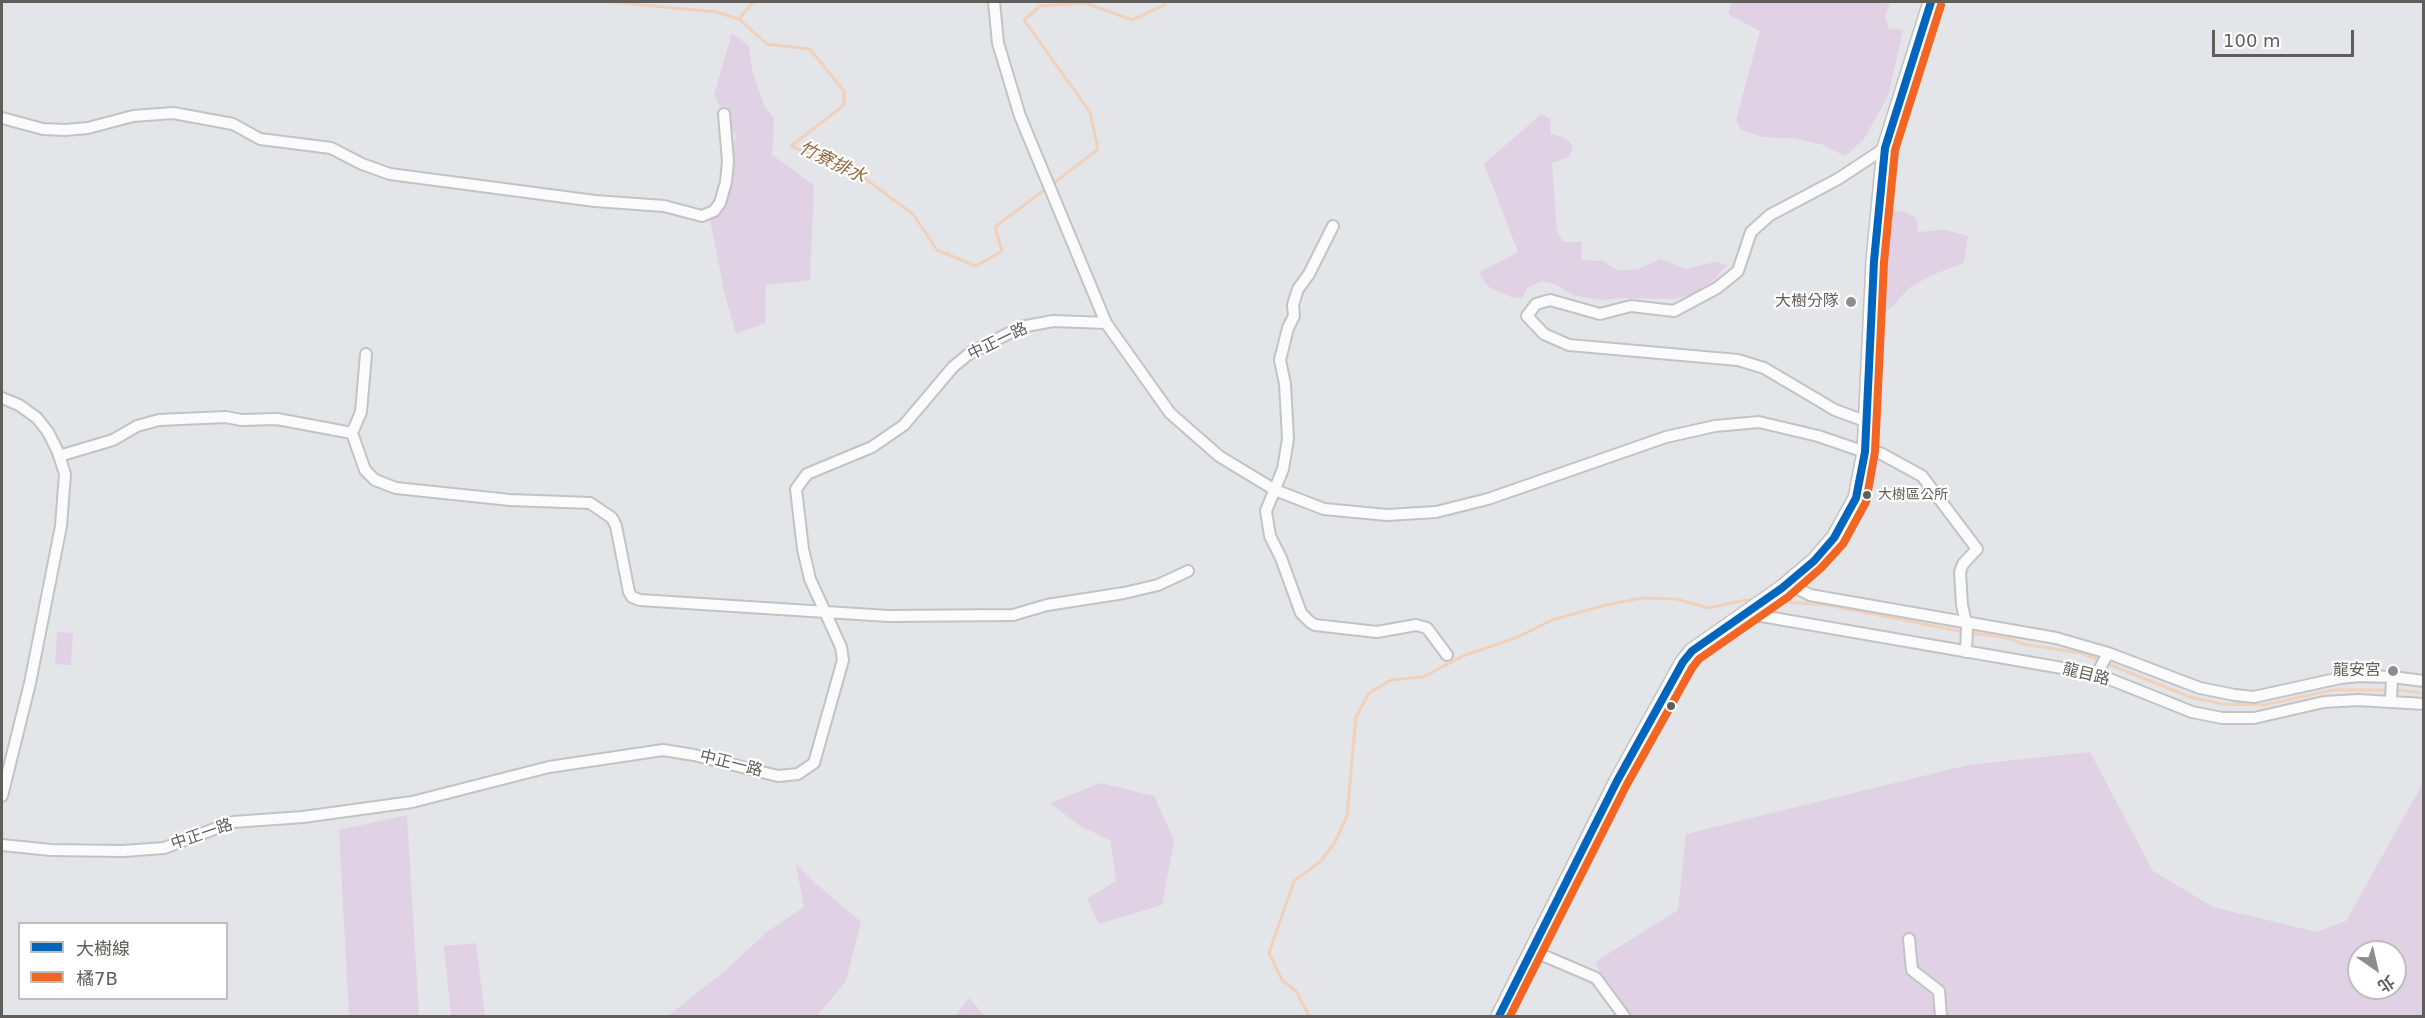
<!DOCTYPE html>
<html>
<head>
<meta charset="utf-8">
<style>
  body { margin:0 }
  #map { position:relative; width:2425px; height:1018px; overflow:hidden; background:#e3e5e9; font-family:"DejaVu Sans","Noto Sans TC",sans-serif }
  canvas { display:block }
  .frame { position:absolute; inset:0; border:3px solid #615d5a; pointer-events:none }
  .legend { position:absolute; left:18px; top:922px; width:210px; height:78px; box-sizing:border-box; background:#fff; border:2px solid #c0bebd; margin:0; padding:8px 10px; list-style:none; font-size:18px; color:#615d5a }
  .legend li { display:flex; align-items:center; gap:12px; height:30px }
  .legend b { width:30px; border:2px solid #c0bebd }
  .north { position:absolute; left:2347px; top:940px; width:60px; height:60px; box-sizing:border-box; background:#fff; border:2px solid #c0bebd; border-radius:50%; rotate:146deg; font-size:16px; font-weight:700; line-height:24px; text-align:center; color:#615d5a }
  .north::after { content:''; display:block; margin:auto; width:21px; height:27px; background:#8e8d8c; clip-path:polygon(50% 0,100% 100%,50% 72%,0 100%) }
  .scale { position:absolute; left:2212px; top:30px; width:142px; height:27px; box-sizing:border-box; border:3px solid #615d5a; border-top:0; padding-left:8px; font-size:18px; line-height:21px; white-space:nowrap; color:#615d5a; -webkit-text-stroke:4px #fff; paint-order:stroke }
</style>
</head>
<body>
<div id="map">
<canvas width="2425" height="1018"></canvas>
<div class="frame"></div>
<ul class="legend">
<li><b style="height:8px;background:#0065bd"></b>大樹線</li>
<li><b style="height:8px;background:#f26522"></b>橘7B</li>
</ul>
<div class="north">北</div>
<div class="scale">100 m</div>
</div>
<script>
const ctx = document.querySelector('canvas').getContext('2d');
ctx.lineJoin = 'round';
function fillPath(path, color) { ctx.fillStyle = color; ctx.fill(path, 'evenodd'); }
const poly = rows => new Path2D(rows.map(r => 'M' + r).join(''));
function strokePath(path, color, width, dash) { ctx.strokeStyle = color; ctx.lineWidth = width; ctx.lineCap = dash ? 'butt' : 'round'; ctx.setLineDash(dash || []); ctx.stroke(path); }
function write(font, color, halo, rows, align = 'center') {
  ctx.font = font + ' "DejaVu Sans","Noto Sans TC",sans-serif'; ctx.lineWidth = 4.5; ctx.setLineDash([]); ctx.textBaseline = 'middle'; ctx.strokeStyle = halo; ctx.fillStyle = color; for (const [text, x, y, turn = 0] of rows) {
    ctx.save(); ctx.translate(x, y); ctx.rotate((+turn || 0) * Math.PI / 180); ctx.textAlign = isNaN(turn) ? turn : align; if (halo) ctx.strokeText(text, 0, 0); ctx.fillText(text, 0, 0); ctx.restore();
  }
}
fillPath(poly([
  [1732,2,1880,2,1890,4,1885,16,1889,29,1903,30,1888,96,1864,139,1845,156,1821,144,1792,138,1762,137,1741,130,1736,120,1760,31,1728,14],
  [732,33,749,46,753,74,764,105,774,119,772,155,814,185,810,280,766,285,765,323,736,334,724,291,709,214,725,182,736,136,714,95],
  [1541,114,1550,119,1551,134,1565,138,1573,146,1569,157,1552,163,1557,231,1563,242,1582,242,1581,260,1602,261,1619,271,1638,269,1661,259,1685,269,1715,262,1727,265,1716,278,1697,293,1675,299,1619,298,1601,300,1573,295,1557,285,1542,281,1528,287,1522,298,1511,297,1489,287,1481,277,1480,272,1518,252,1484,164],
  [1902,211,1916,218,1918,232,1946,230,1968,236,1964,263,1932,275,1909,288,1892,307,1872,320,1884,252,1886,214],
  [57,632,73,633,71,665,55,664],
  [2090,752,2153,871,2213,907,2316,932,2346,921,2423,783,2423,1016,1622,1016,1595,962,1678,910,1686,834,1968,765],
  [2359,952,2395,952,2395,988,2359,988],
  [1101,783,1154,796,1174,840,1162,905,1099,924,1087,899,1116,881,1110,840,1080,826,1050,803],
  [407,815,419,1016,349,1016,339,830],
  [796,864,815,883,861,922,846,981,817,1016,657,1016,669,1015,726,970,767,932,804,907],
  [476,943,485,1016,451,1016,444,946],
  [969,998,985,1016,955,1016]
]), '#e1d1e4');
strokePath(poly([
  [611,2,716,12,739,19,767,44,810,49,844,91,844,105,791,146,860,175,913,214,937,250,976,266,1002,251,995,227,1047,188],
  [739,19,753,2],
  [1053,184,1098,149,1090,112,1024,20,1040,6,1086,3,1132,20,1164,5,1166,2],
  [1772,601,1827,605,1964,632],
  [1971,633,2008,638,2023,644,2081,653,2190,697,2222,704,2264,705,2333,690,2389,690],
  [2395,690,2424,693],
  [1309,1016,1296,991,1282,980,1269,953,1294,881,1321,861,1335,842,1347,816,1356,717,1369,693,1391,680,1423,677,1463,656,1518,637,1552,620,1606,605,1641,598,1676,599,1709,608,1746,600,1754,600]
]), '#f0d1bb', 3);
const street = poly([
  [994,2,998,43,1020,116,1106,323,1170,413,1219,456,1275,490,1324,509,1387,515,1436,512,1488,499,1666,437,1715,426,1759,422,1818,436,1865,452,1880,453,1922,476,1977,549,1963,564,1960,572,1962,605,1967,627,1966,652],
  [2,118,43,129,65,130,88,128,133,116,173,113,233,124,260,139,331,148,362,164,390,174,595,201,664,206,702,216,714,211,720,203,726,182,728,161,724,114],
  [1333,226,1309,274,1298,289,1293,305,1294,316,1288,328,1280,360,1285,384,1288,439,1283,469,1266,511,1270,536,1281,558,1301,613,1310,622,1315,625,1377,632,1416,625,1427,628,1447,655],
  [366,354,361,412,352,433,365,470,375,480,396,488,510,500,590,503,612,518,616,526,629,592,632,597,640,600,888,616,1013,615,1047,605,1124,593,1158,585,1188,571],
  [2,398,19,405,37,418,48,432,58,452,65,474,61,526,30,683,2,796],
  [1865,421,1835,410,1764,368,1738,360,1569,345,1544,334,1527,316,1536,304,1550,300,1600,314,1631,306,1674,311,1717,288,1738,271,1751,232,1770,215,1838,179,1885,148],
  [59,456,113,440,137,426,159,420,226,417,241,420,277,419,352,433],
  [1787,583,1810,595,2056,638,2108,653,2200,688,2235,695,2254,697,2340,678,2360,676,2392,677,2424,681],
  [1744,613,2097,674,2192,712,2222,718,2254,718,2324,702,2358,700,2424,704],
  [2097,674,2108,653],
  [2391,701,2392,677],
  [2,845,51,850,123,851,164,848,233,822,303,817,412,802,549,767,663,750,694,755,778,776,798,774,814,763,843,660,841,647,810,579,803,549,796,489,807,474,872,447,904,425,953,367,970,353,1021,327,1053,321,1106,323],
  [1909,939,1912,970,1939,991,1941,1016],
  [1533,951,1596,978,1624,1016]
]);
const secondary = poly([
  [1499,1016,1617,781,1683,662,1692,651,1782,588,1814,561,1834,538,1856,498,1865,452,1874,261,1885,148,1931,2]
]);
strokePath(street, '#c2c3c4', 14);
strokePath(secondary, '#c2c2c2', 18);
strokePath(street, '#fbfbfc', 10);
strokePath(secondary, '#fbfbfc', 15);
strokePath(poly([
  [1499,1016,1617,781,1683,662,1692,651,1782,588,1814,561,1834,538,1856,498,1865,452,1874,261,1885,148,1931,2]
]), '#0065bd', 8);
strokePath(poly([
  [1510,1016,1626,786,1692,668,1699,659,1788,597,1821,568,1843,544,1866,502,1875,452,1884,262,1895,150,1941,5]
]), '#f26522', 8);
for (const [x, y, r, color] of [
  [1851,302,6,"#8e8d8c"],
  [1867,495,5,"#615d5a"],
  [2393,671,6,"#8e8d8c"],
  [1671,706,5,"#615d5a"]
]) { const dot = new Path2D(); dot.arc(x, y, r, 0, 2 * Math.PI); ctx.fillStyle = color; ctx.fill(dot); strokePath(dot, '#fff', 2); }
write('14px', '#615d5a', '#fff', [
  ["大樹區公所",1878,495]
], 'left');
write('16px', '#615d5a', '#fff', [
  ["大樹分隊",1839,302],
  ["龍安宮",2381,671]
], 'right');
write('16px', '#615d5a', '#fff', [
  ["中正一路",998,342,-26],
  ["龍目路",2086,675,14],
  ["中正一路",731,764,14],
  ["中正一路",202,835,-19]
]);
write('italic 18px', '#946b42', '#fff', [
  ["竹寮排水",832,163,26]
]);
</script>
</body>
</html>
